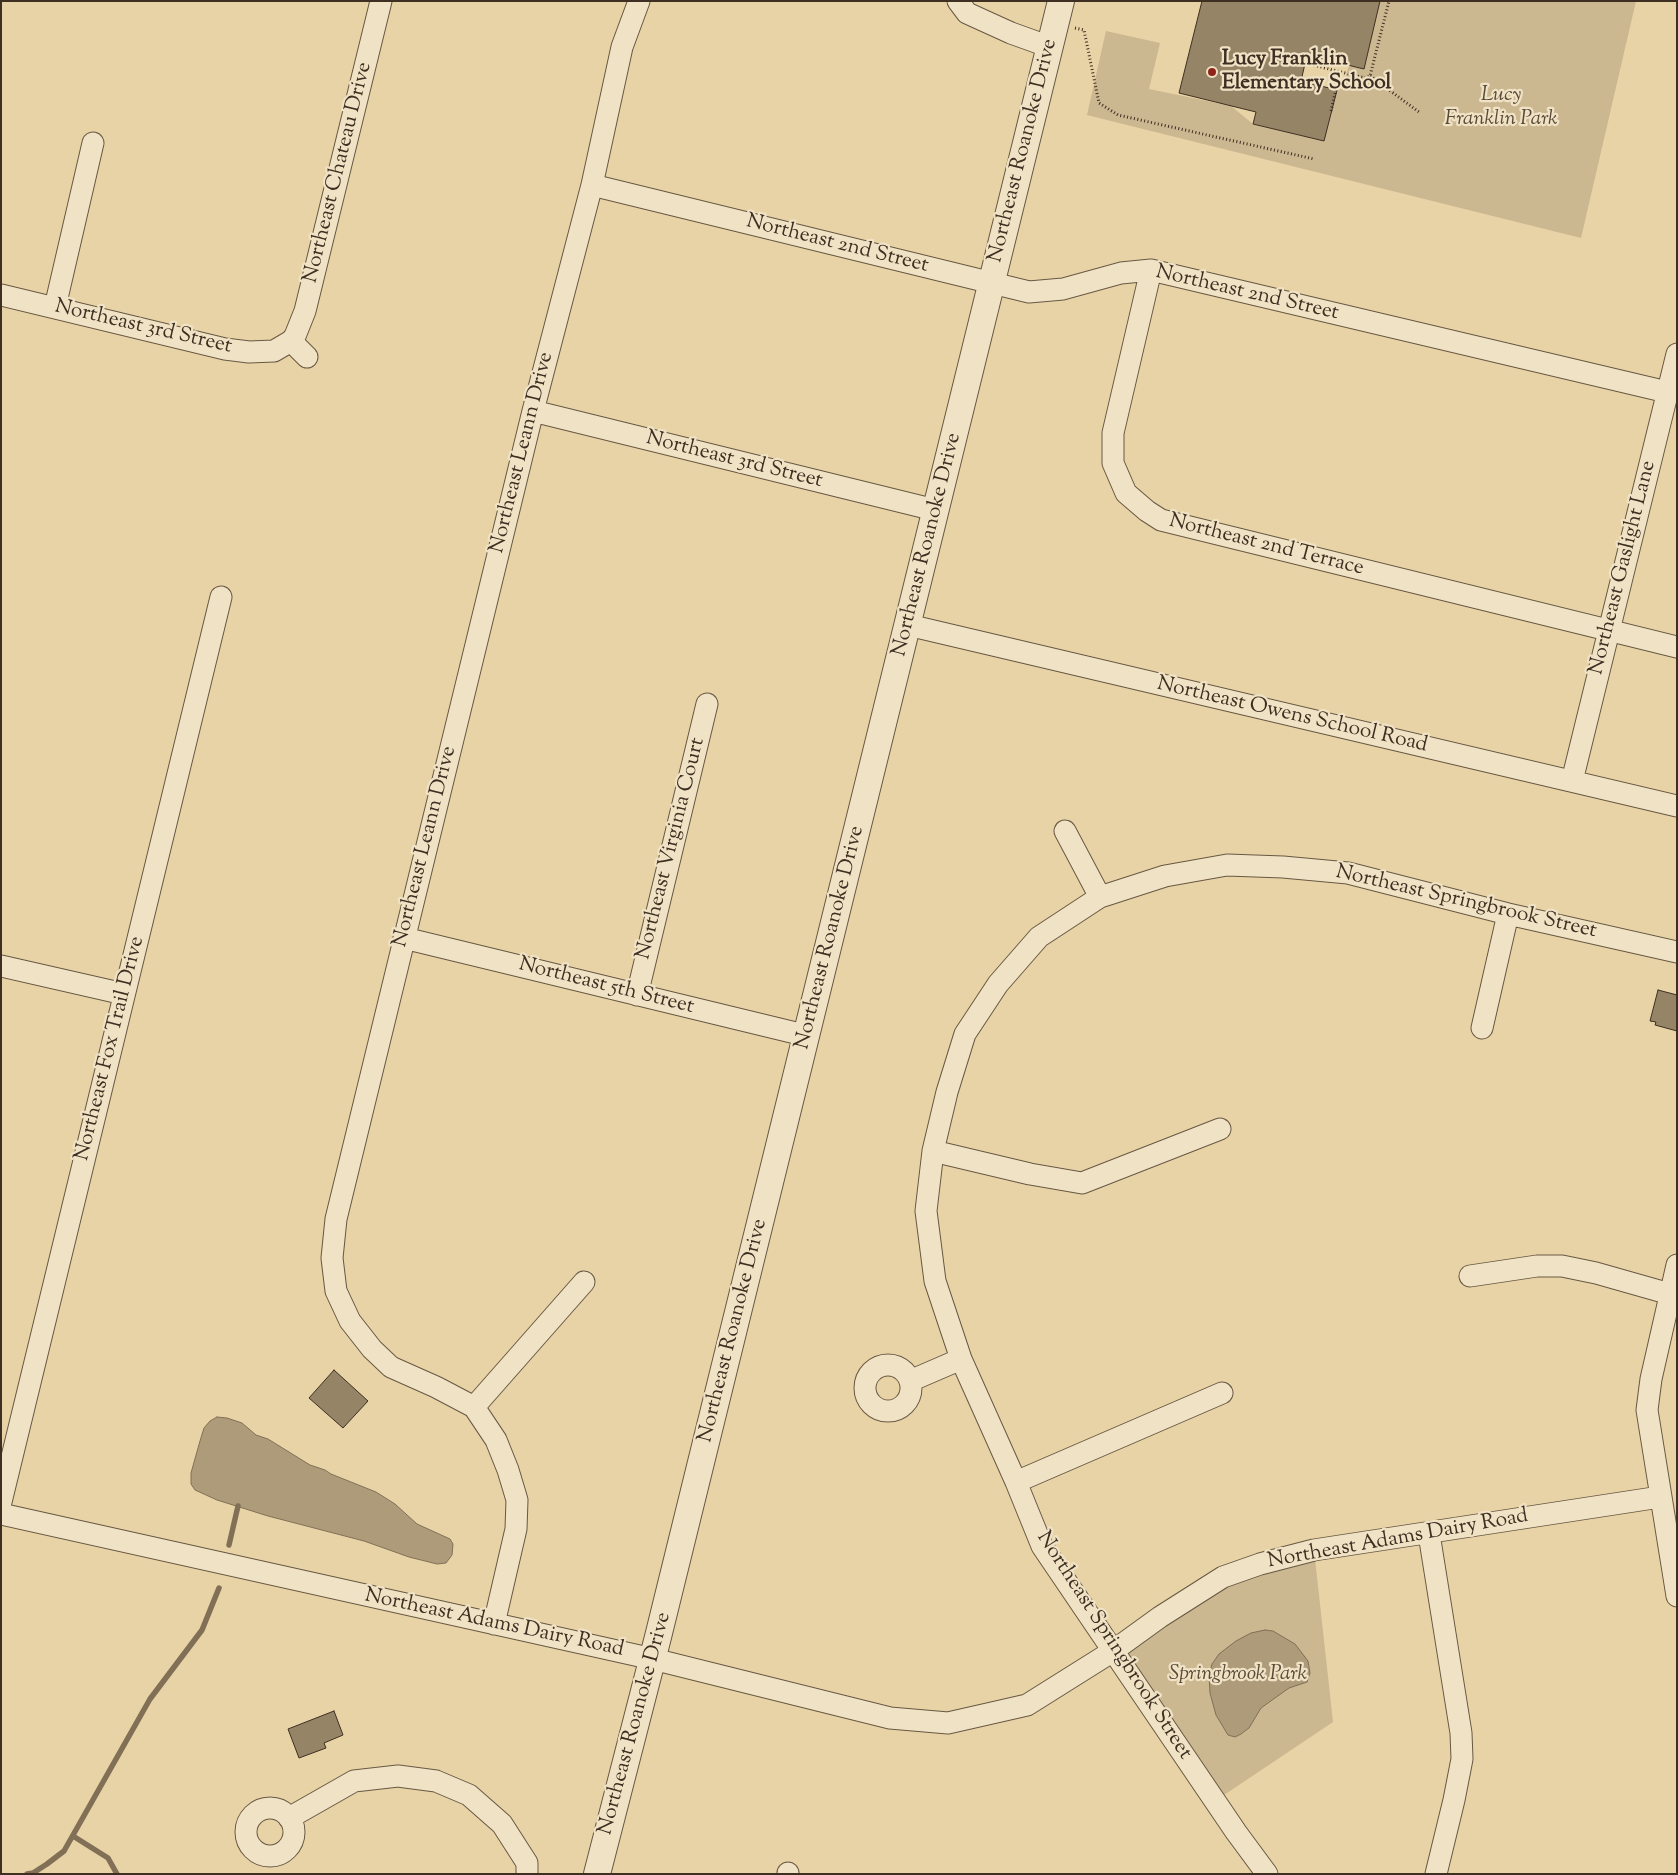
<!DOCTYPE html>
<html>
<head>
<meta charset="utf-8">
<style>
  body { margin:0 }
  #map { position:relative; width:1678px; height:1875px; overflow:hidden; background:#e8d3a6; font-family:"Sorts Mill Goudy",serif }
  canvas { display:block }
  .frame { position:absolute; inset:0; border:2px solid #3e2f22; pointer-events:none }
</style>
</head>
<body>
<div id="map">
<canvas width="1678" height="1875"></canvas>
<div class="frame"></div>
</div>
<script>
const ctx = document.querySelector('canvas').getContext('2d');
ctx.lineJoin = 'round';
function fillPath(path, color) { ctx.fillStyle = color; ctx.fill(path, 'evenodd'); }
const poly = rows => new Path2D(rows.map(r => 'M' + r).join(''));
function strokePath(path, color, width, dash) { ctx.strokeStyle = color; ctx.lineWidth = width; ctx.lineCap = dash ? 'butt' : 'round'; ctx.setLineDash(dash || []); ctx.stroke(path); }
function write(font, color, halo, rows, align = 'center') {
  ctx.font = font + ' "Sorts Mill Goudy",serif'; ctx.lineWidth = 4.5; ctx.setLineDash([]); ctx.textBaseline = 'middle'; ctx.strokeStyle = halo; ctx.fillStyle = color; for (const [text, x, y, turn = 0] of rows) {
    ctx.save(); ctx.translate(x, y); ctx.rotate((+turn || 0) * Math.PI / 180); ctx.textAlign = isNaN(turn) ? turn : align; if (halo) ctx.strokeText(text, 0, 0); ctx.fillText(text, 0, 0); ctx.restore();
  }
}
fillPath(poly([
  [1380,1,1636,1,1581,238,1087,115,1106,31,1160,43,1149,89,1231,106,1253,124,1323,141,1338,77,1345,79,1349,65,1364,68],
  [1314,1550,1333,1722,1215,1801,1113,1651,1223,1577]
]), '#cbb790');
const water = poly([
  [217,1417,227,1418,242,1423,256,1435,268,1439,310,1465,325,1470,331,1474,376,1492,395,1504,417,1524,450,1539,453,1544,452,1555,446,1563,437,1564,409,1557,364,1541,268,1516,217,1500,195,1490,191,1484,191,1473,200,1441,204,1428,210,1421,217,1417],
  [1265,1630,1273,1631,1295,1644,1308,1661,1310,1673,1307,1682,1289,1688,1261,1708,1249,1728,1241,1734,1235,1737,1228,1735,1216,1715,1210,1693,1209,1676,1212,1664,1219,1654,1236,1641,1251,1633,1265,1630]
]);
fillPath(water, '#ae9b79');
strokePath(water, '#817056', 1);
strokePath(poly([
  [229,1545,238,1506],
  [73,1836,108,1858,117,1874],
  [27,1874,33,1873,47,1864,64,1851,150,1699,202,1630,219,1588]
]), '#817056', 5.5);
const building = poly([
  [1202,1,1380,1,1364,69,1307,55,1301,81,1337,90,1324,141,1253,124,1256,112,1179,93,1202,1],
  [1658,990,1677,995,1677,1031,1655,1025,1656,1022,1650,1021,1658,990],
  [334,1370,368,1401,343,1428,309,1398,334,1370],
  [334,1711,343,1735,324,1743,326,1748,299,1758,288,1729,334,1711]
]);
fillPath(building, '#968467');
strokePath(building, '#3e2f22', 1);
const minor = poly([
  [958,1,967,13,1011,33,1050,47],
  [592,185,1029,292,1063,289,1121,273,1151,270,1667,392],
  [1151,270,1113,433,1113,463,1126,493,1147,511,1161,520,1677,647],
  [1,295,225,349,249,352,274,351,291,341,307,357],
  [55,307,93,143],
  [291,341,295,336,305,311,381,1],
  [533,411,935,510],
  [908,625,1677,806],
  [1572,781,1677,354],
  [1065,831,1100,897],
  [404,938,808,1036],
  [1,966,124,994],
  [637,995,707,704],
  [1482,1028,1508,914],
  [933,1151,1030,1174,1082,1183,1220,1129],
  [1677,1265,1651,1379,1647,1410,1677,1596],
  [1470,1276,1537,1266,1562,1266,1596,1273,1670,1294],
  '865 1388a23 23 0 1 1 46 0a23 23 0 1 1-46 0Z',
  [910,1381,961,1359],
  [474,1407,584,1282],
  [1016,1482,1222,1393],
  [1,1502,221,597],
  [1,1514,653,1659,890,1718,948,1723,1027,1705,1113,1651,1160,1617,1223,1577,1260,1564,1314,1550,1660,1497],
  [1429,1534,1461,1733,1462,1759,1454,1800,1436,1874],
  [494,1624,516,1529,517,1500,508,1470,496,1440,474,1407,436,1387,391,1367,372,1349,350,1321,336,1291,332,1258,336,1219,533,411,592,185,622,47,639,1],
  '246 1832a24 24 0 1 1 48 0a24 24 0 1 1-48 0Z',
  [289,1818,354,1781,398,1776,436,1781,469,1795,502,1824,527,1863,527,1874],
  [788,1873,788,1874],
  [1267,1874,1236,1832,1042,1546,1016,1482,961,1359,935,1281,926,1211,933,1151,947,1092,965,1034,998,984,1039,937,1100,897,1165,876,1227,865,1283,867,1348,873,1508,914,1677,952]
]);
const tertiary = poly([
  [597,1874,658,1637,1061,1]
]);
strokePath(minor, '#685843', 23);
strokePath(tertiary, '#685843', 28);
strokePath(poly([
  [1075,28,1084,30,1099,103,1118,115,1314,159],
  [1273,55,1365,78,1370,76,1389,1],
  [1370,76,1419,112],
  [1331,111,1340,72]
]), '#3e2f22', 3, [1, 2.5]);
strokePath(minor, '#f0e2c5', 21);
strokePath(tertiary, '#f0e2c5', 26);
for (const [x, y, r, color] of [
  [1212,72,5,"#8f2418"]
]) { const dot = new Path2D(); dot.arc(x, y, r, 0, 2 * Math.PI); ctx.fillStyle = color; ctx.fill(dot); strokePath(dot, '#f0e2c5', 2); }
write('bold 21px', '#3e2f22', '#f0e2c5', [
  ["Lucy Franklin",1222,60],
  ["Elementary School",1222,84]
], 'left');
write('italic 21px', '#5a4a38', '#f0e2c5', [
  ["Lucy",1501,96],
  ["Franklin Park",1501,120],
  ["Springbrook Park",1238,1675]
]);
write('21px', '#3e2f22', '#f0e2c5', [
  ["Northeast Roanoke Drive",1024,151,-76],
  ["Northeast Chateau Drive",339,173,-76],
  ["Northeast 2nd Street",837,245,14],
  ["Northeast 2nd Street",1247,294,13],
  ["Northeast 3rd Street",143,328,13],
  ["Northeast Leann Drive",523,453,-76],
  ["Northeast 3rd Street",734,461,14],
  ["Northeast Roanoke Drive",928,545,-76],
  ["Northeast 2nd Terrace",1266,546,14],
  ["Northeast Gaslight Lane",1624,568,-76],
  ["Northeast Owens School Road",1292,716,13],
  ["Northeast Leann Drive",426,847,-76],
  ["Northeast Virginia Court",672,849,-76],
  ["Northeast Springbrook Street",1466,903,13],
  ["Northeast Roanoke Drive",831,938,-76],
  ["Northeast 5th Street",606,987,14],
  ["Northeast Fox Trail Drive",111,1049,-76],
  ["Northeast Roanoke Drive",734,1331,-76],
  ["Northeast Adams Dairy Road",1398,1540,-10],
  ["Northeast Adams Dairy Road",494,1624,12],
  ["Northeast Springbrook Street",1113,1646,57],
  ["Northeast Roanoke Drive",636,1724,-75]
]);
</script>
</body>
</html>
